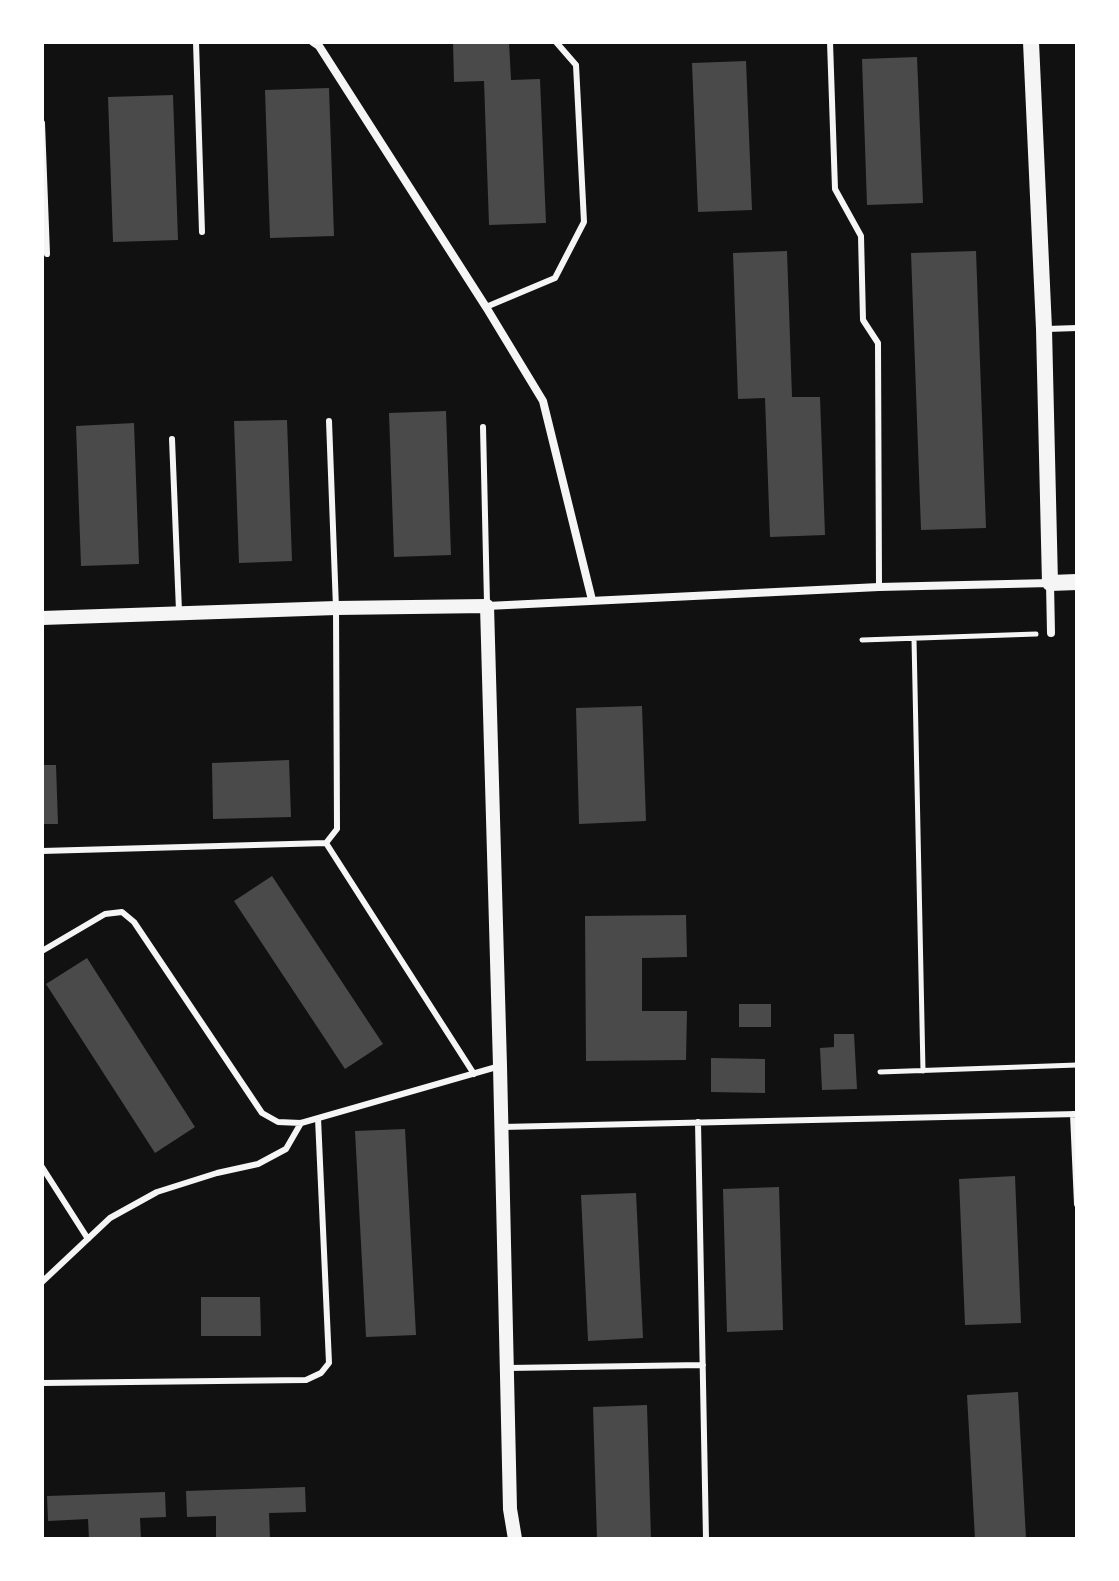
<!DOCTYPE html>
<html>
<head>
<meta charset="utf-8">
<style>
  body { margin:0 }
  #map { position:relative; width:1119px; height:1581px; overflow:hidden; background:#111; font-family:"Nunito Sans",sans-serif }
  canvas { display:block }
  .frame { position:absolute; inset:0; border:44px solid #fff; pointer-events:none }
</style>
</head>
<body>
<div id="map">
<canvas width="1119" height="1581"></canvas>
<div class="frame"></div>
</div>
<script>
const ctx = document.querySelector('canvas').getContext('2d');
ctx.lineJoin = 'round';
function fillPath(path, color) { ctx.fillStyle = color; ctx.fill(path, 'evenodd'); }
const poly = rows => new Path2D(rows.map(r => 'M' + r).join(''));
function strokePath(path, color, width, dash) { ctx.strokeStyle = color; ctx.lineWidth = width; ctx.lineCap = dash ? 'butt' : 'round'; ctx.setLineDash(dash || []); ctx.stroke(path); }
fillPath(poly([
  [453,42,509,42,511,80,540,79,546,223,489,225,484,81,454,82],
  [917,57,923,203,867,205,862,59],
  [746,61,752,210,698,212,692,63],
  [329,88,334,236,270,238,265,90],
  [173,95,178,240,113,242,108,97],
  [787,251,792,397,820,397,825,535,770,537,765,398,738,399,733,253],
  [976,251,986,528,921,530,911,253],
  [446,411,451,555,394,557,389,413],
  [287,420,292,561,239,563,234,421],
  [134,423,139,564,81,566,76,426],
  [642,706,646,821,579,824,576,708],
  [289,760,291,817,213,819,212,763],
  [42,765,56,765,58,824,42,824],
  [272,876,383,1044,345,1069,234,901],
  [686,915,687,957,642,958,642,1011,687,1011,686,1060,586,1061,585,916],
  [87,958,195,1127,155,1153,46,984],
  [739,1004,771,1004,771,1027,739,1027],
  [834,1034,854,1034,857,1089,822,1090,820,1048,834,1047],
  [711,1058,765,1059,765,1093,711,1092],
  [405,1129,416,1335,366,1337,355,1131],
  [1015,1176,1021,1323,965,1325,959,1179],
  [779,1187,783,1330,727,1332,723,1189],
  [636,1193,643,1338,588,1341,581,1195],
  [201,1297,260,1297,261,1336,201,1336],
  [1018,1392,1026,1538,975,1539,967,1395],
  [647,1405,651,1539,597,1539,593,1407],
  [305,1487,306,1512,269,1513,270,1539,216,1539,216,1516,187,1517,186,1491],
  [165,1492,166,1517,140,1518,141,1539,89,1539,88,1519,48,1521,47,1496]
]), '#4a4a4a');
strokePath(poly([
  [914,639,923,1071],
  [862,640,1036,634],
  [880,1072,1077,1065]
]), '#f5f5f5', 5);
strokePath(poly([
  [196,42,202,232],
  [830,42,835,189,861,236,863,320,878,343,879,587],
  [42,123,47,254],
  [486,307,555,278,584,222,576,65,556,42],
  [1047,329,1077,328],
  [483,427,487,603],
  [172,439,179,611],
  [326,843,474,1074],
  [42,851,326,843,337,829,336,608,329,421],
  [42,951,105,914,122,912,134,922,262,1113,278,1122,301,1123,500,1066],
  [1073,1114,1077,1204],
  [698,1122,706,1539],
  [502,1127,1077,1114],
  [42,1167,88,1239],
  [42,1282,110,1218,157,1192,217,1173,258,1164,286,1149,301,1123],
  [508,1368,703,1365],
  [42,1383,306,1380,321,1373,329,1363,318,1118]
]), '#f5f5f5', 6);
strokePath(poly([
  [313,42,319,46,486,307,543,401,592,600],
  [487,606,879,587,1050,583,1051,633]
]), '#f5f5f5', 8);
strokePath(poly([
  [42,618,336,608,487,606,500,1066,510,1509,515,1539]
]), '#f5f5f5', 14);
strokePath(poly([
  [1031,42,1044,329,1050,583,1077,582]
]), '#f5f5f5', 16);
</script>
</body>
</html>
